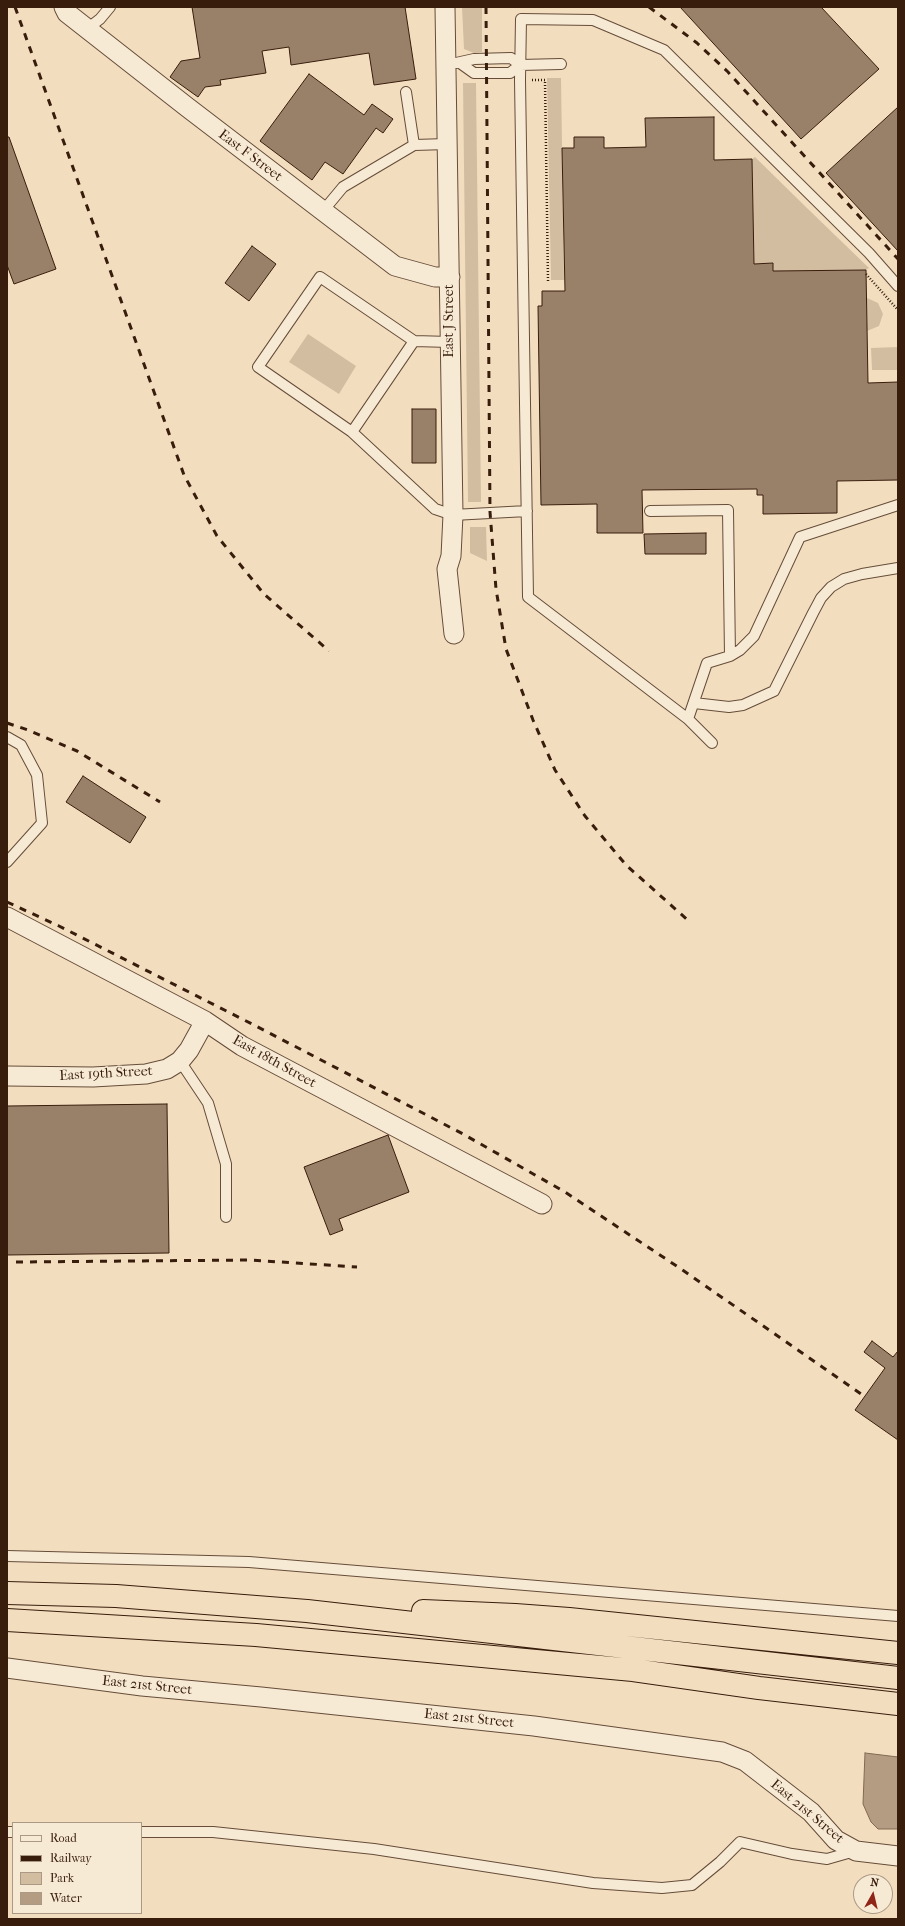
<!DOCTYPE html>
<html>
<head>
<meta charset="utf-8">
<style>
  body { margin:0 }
  #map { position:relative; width:905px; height:1926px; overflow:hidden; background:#f2debf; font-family:"IM FELL French Canon",serif }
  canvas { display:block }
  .frame { position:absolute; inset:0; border:8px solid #381c0c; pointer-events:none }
  .legend { position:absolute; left:12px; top:1822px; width:130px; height:92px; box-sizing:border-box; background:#f7ead5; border:1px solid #ab9885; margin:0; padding:5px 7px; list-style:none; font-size:12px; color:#381c0c }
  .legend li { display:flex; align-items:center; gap:8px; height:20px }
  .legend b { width:20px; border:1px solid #ab9885 }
  .north { position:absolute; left:853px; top:1874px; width:40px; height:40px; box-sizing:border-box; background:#f7ead5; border:1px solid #ab9885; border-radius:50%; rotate:8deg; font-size:11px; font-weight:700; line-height:16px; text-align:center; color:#381c0c }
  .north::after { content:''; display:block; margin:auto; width:14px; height:18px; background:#8f2418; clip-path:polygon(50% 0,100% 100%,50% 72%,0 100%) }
</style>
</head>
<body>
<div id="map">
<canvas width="905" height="1926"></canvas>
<div class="frame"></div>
<ul class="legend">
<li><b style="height:5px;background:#f7ead5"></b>Road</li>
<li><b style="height:5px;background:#381c0c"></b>Railway</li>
<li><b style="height:11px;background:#d2bda1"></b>Park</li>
<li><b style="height:11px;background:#b39c82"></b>Water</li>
</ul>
<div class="north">N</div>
</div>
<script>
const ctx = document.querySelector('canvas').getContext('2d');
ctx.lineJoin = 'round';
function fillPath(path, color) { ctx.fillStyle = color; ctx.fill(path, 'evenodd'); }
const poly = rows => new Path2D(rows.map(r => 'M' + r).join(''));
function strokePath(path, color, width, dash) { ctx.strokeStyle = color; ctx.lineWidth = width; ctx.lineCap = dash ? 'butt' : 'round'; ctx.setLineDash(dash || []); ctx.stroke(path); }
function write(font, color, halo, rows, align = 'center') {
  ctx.font = font + ' "IM FELL French Canon",serif'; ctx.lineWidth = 3; ctx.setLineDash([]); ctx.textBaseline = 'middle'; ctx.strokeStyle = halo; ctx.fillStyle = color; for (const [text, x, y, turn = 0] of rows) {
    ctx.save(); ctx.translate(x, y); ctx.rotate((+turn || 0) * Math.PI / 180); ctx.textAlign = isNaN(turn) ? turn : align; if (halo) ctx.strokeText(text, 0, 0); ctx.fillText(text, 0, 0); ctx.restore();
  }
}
fillPath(poly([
  [462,7,482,7,482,52,474,53,464,49],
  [547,78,561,78,564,280,551,280],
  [463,83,476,83,481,502,468,502],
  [755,157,808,209,869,268,866,270,773,271,772,263,754,264,752,159],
  [867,298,878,303,883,314,879,326,867,331],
  [308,334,356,366,339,394,289,362],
  [898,347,898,370,872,370,871,348],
  [470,527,486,527,487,561,470,553]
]), '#d2bda1');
const water = poly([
  [865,1753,898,1757,898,1829,878,1829,871,1822,863,1804,865,1753]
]);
fillPath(water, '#b39c82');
strokePath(water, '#826953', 1);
const building = poly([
  [192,7,405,7,416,79,374,85,369,53,291,65,289,47,262,51,266,73,220,80,221,85,205,87,198,97,170,77,181,61,200,58,192,7],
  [680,7,821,7,879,69,801,139,680,7],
  [309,74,364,115,372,104,393,119,383,133,376,128,343,174,325,162,312,180,260,141,309,74],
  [898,107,898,251,826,173,898,107],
  [714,117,714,160,752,159,754,264,773,263,773,271,866,270,868,383,898,382,898,480,837,481,837,513,763,514,763,495,757,495,757,489,642,490,643,533,597,533,597,504,541,505,538,306,542,306,542,291,565,291,562,148,574,148,574,137,604,137,604,148,646,147,645,118,714,117],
  [7,137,9,137,56,269,14,284,7,265,7,137],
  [252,246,276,264,249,301,225,283,252,246],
  [412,409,436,409,436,463,412,463,412,409],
  [706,533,706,554,645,554,644,534,706,533],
  [83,776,146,817,130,843,66,802,83,776],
  [167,1104,169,1253,7,1255,7,1106,167,1104],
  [388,1135,409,1192,339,1219,343,1230,330,1235,304,1167,388,1135],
  [872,1341,893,1357,898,1351,898,1440,855,1410,885,1368,864,1352,872,1341]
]);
fillPath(building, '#998169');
strokePath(building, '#381c0c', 1);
const lane = poly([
  [87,29,100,19,110,7],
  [456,63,474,59,511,58,520,65],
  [460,63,474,73,510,73,520,65,561,64],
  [406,92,414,145],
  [323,211,343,187,414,145,447,144],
  [414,341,352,432,258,367,320,277,414,341,450,342],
  [352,432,435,509,453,515,527,511],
  [650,511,728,510,730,656],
  [694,703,729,707,743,705,774,691,813,613,821,598,831,587,844,579,862,574,898,568],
  [688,719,707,663,730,656,740,650,754,636,800,537,898,505],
  [7,737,21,745,37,775,42,823,7,862],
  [712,743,688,719,528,597,520,80,521,19,593,20,664,50,869,253,898,286],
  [180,1061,208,1103,226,1164,226,1217],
  [7,1556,249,1562,898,1616],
  [7,1832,13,1832],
  [141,1832,213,1832,374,1849,593,1883,662,1888,692,1885,720,1862,740,1842,792,1854,827,1859,855,1851]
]);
const street = poly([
  [64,7,67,13,187,107,395,266,435,277,450,277],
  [445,7,453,515,451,556,447,569,454,634],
  [7,917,205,1021,242,1046,542,1204],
  [7,1076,93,1077,146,1074,167,1069,180,1061,189,1050,205,1021],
  [7,1668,142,1686,261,1697,534,1726,722,1752,745,1761,811,1812,836,1840,856,1851,898,1856]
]);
const highway = poly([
  [7,1593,116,1596,307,1611,898,1678],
  [423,1611,515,1615,569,1619,898,1653],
  [7,1620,256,1635,633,1670,759,1688,898,1704]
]);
strokePath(lane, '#664c39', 12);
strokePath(street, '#664c39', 21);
strokePath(highway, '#381c0c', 24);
strokePath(poly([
  [532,80,545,80,548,281],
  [866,274,898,310]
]), '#381c0c', 2.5, [1, 2]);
strokePath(lane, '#f7ead5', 10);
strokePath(street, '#f7ead5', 19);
strokePath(highway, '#f2debf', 22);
strokePath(poly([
  [15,7,184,475,217,536,264,594,329,651],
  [486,7,490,512,496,589,506,649,533,720,555,770,585,816,626,865,691,923],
  [649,7,697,43,728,72,898,259],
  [7,723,28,730,77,751,160,802],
  [7,902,59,926,254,1025,463,1134,565,1192,684,1271,864,1396],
  [16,1262,250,1260,357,1267]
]), '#381c0c', 3, [7, 7]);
write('14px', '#381c0c', '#f7ead5', [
  ["East F Street",250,156,37],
  ["East J Street",450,321,-90],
  ["East 18th Street",274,1062,29],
  ["East 19th Street",106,1074,-3],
  ["East 21st Street",147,1686,6],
  ["East 21st Street",469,1719,6],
  ["East 21st Street",807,1812,40]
]);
</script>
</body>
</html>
